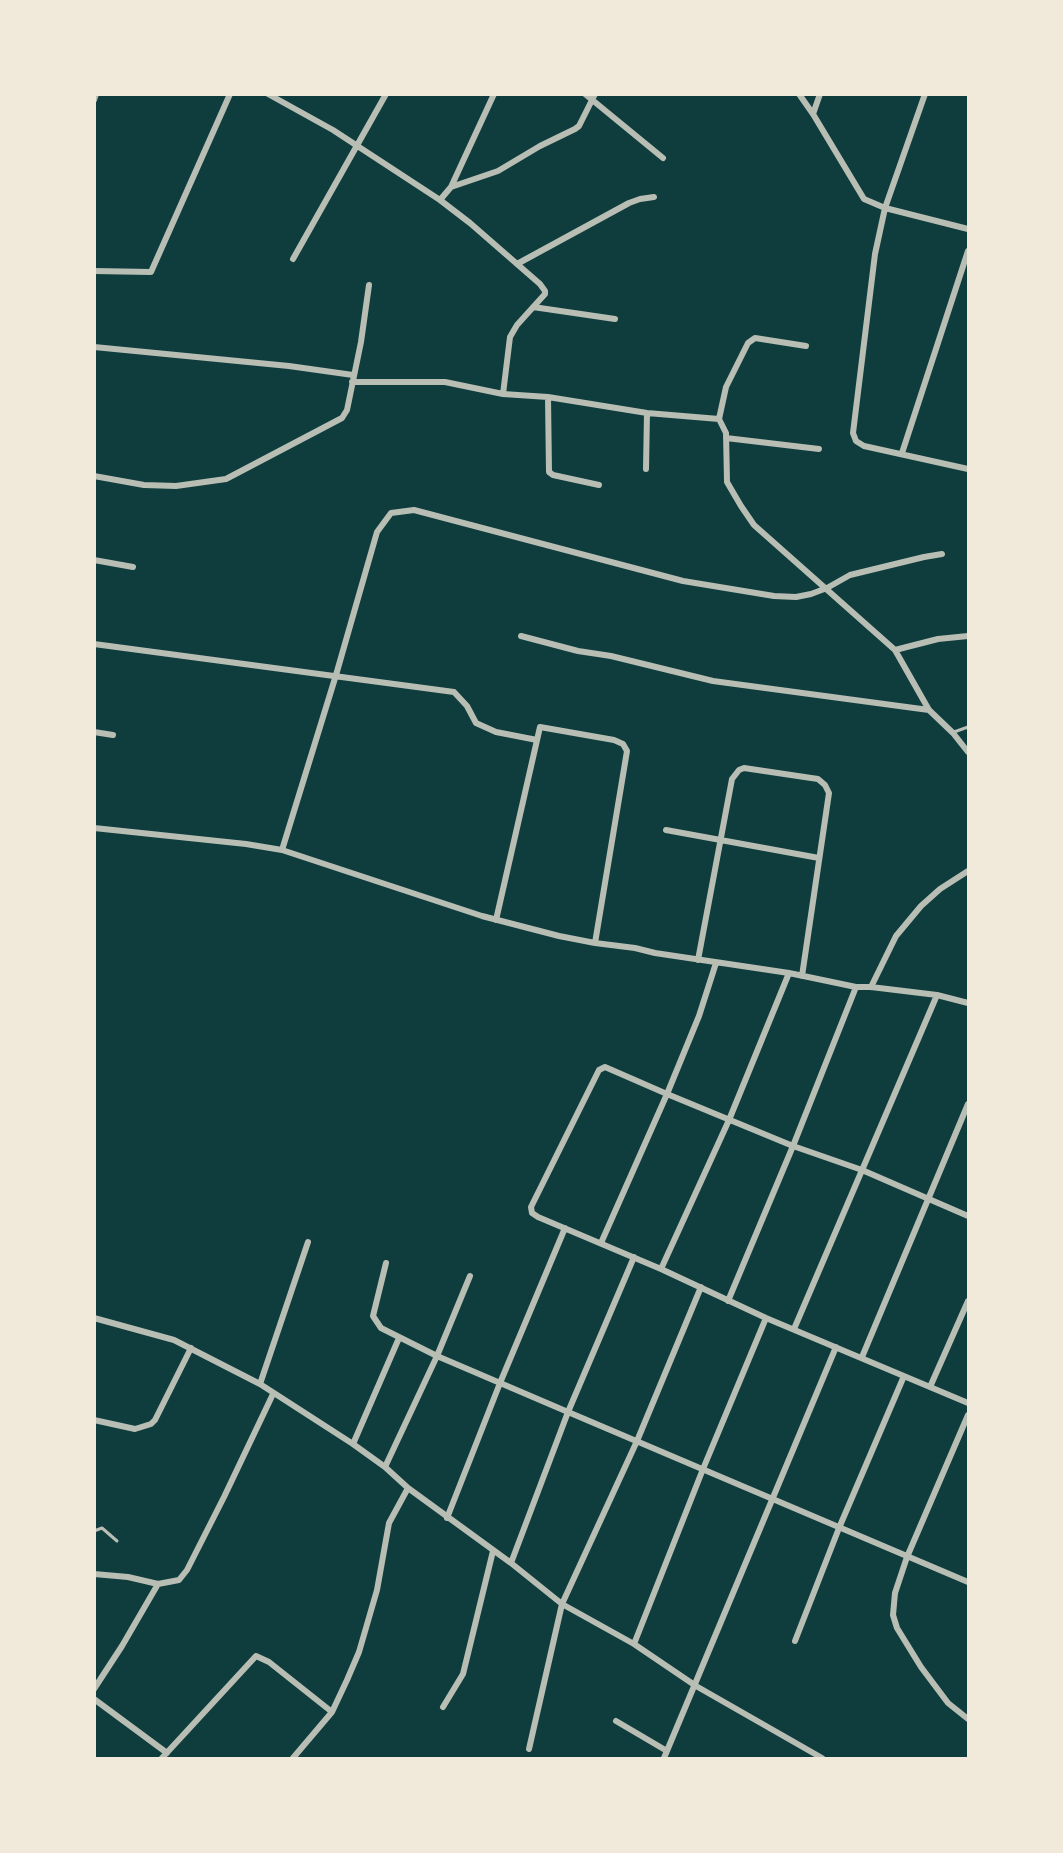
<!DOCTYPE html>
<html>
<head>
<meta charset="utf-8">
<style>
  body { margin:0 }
  #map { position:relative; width:1063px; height:1853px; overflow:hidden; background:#0f3d3e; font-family:"Nunito Sans",sans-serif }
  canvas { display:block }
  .frame { position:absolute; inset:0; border:96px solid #f1e9da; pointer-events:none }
</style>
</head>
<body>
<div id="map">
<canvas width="1063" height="1853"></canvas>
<div class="frame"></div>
</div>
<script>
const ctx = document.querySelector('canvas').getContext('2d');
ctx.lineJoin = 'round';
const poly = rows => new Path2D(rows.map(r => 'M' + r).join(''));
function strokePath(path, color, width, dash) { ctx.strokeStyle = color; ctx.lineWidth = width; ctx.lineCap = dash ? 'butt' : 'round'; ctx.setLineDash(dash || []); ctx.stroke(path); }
strokePath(poly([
  [954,732,968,727],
  [94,1531,102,1528,117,1541]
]), '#b8beb3', 3);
strokePath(poly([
  [268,94,333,130,440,200,470,223,540,284,545,291,545,294,517,325,510,337,503,394],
  [585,94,663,158],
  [799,94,813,114,864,199,885,208,968,229],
  [925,94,885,208,875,254,853,433,856,441,864,446,968,469],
  [94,100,96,94],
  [813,114,820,94],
  [451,187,498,171,540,146,575,129,579,126,595,94],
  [440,200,451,187,494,94],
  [293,259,386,94],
  [517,264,629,203,640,199,654,197],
  [94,271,151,272,230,94],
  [533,307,615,319],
  [94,347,289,366,353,375],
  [352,382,445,382,503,394,548,397,647,413,719,419,726,433,727,482,741,506,754,525,895,650,929,710,953,733,968,752],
  [548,397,549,472,553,475,599,485],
  [719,419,726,387,748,343,755,338,806,346],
  [726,438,819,449],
  [902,453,968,251],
  [646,469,647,413],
  [94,476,144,485,176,486,226,479,342,418,347,410,361,342,369,285],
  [94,560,133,567],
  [521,636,578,651,611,656,713,681,929,710],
  [94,644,454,692,467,706,476,723,496,732,537,740],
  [895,650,938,639,968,636],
  [94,732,113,735],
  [94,828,246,844,282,850,482,916,559,936,595,943,635,948,655,953,789,973,856,987,871,987,937,995,968,1003],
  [666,830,819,858],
  [282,850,336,675,377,532,391,513,414,510,683,581,774,596,796,597,811,594,827,588,850,575,924,557,942,554],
  [496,920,540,727,614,740,623,744,627,751,595,943],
  [698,960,732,779,739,770,744,768,818,779,825,785,829,793,802,976],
  [871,987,896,936,921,906,940,889,968,871],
  [968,1216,862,1170,793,1146,667,1094,605,1067,599,1070,531,1207,532,1213,538,1217,661,1269,766,1318,968,1403],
  [601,1243,667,1094,699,1016,716,963],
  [386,1263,373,1316,381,1328,437,1356,568,1412,968,1582],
  [661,1269,729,1120,789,973],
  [728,1301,793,1146,856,987],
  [94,1318,174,1340,260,1384,353,1444,385,1467,408,1488,511,1563,562,1604,634,1644,696,1686,822,1758],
  [794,1329,937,995],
  [862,1357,968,1104],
  [260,1384,308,1242],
  [930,1387,968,1301],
  [968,1415,907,1557,895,1593,893,1615,897,1628,921,1667,948,1703,968,1719],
  [94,1420,135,1429,151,1424,155,1420,191,1348],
  [353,1444,399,1338],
  [385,1467,437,1356,470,1276],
  [447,1518,500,1383,565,1228],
  [511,1563,568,1412,634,1257],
  [94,1574,128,1577,158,1584,179,1580,187,1570,224,1497,273,1394],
  [795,1641,839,1528,904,1376],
  [634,1644,703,1469,766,1318],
  [94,1689,122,1646,158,1584],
  [94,1699,167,1753],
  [443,1707,463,1674,493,1551],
  [616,1721,667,1751],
  [529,1749,562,1604,637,1441,701,1287],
  [162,1758,256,1656,269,1662,332,1712],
  [293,1758,332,1712,347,1680,359,1652,377,1590,389,1523,408,1488],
  [664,1758,836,1347]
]), '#b8beb3', 6);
</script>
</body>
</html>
